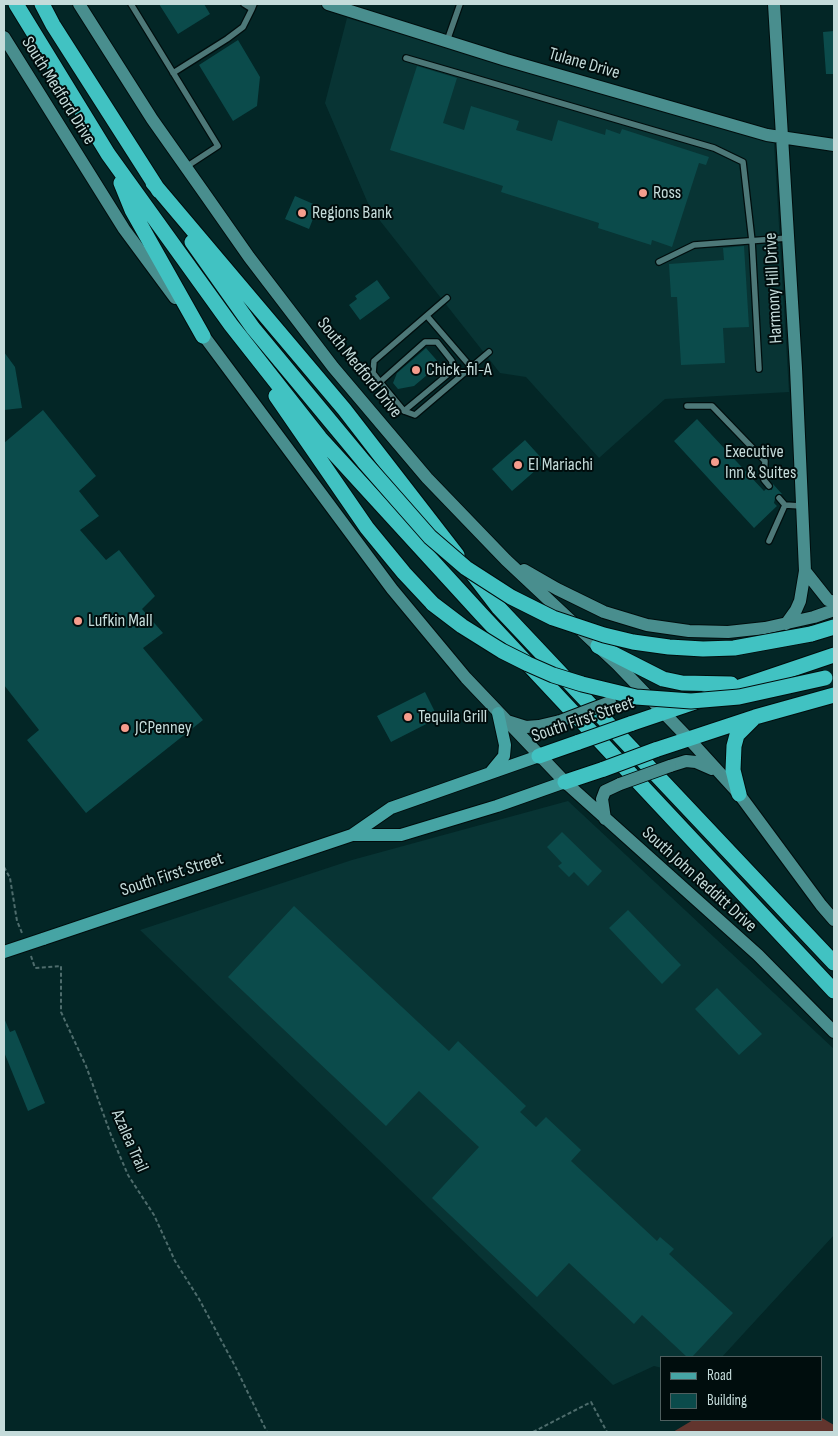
<!DOCTYPE html>
<html>
<head>
<meta charset="utf-8">
<style>
  body { margin:0 }
  #map { position:relative; width:838px; height:1436px; overflow:hidden; background:#032626; font-family:"Sofia Sans Condensed",sans-serif }
  canvas { display:block }
  .frame { position:absolute; inset:0; border:5px solid #c4dbda; pointer-events:none }
  .legend { position:absolute; left:660px; top:1356px; width:162px; height:65px; box-sizing:border-box; background:#000d0d; border:1px solid #4e5f5f; margin:0; padding:6px 9px; list-style:none; font-size:15px; color:#c4dbda }
  .legend li { display:flex; align-items:center; gap:10px; height:25px }
  .legend b { width:25px; border:1px solid #4e5f5f }
</style>
</head>
<body>
<div id="map">
<canvas width="838" height="1436"></canvas>
<div class="frame"></div>
<ul class="legend">
<li><b style="height:6px;background:#46a4a4"></b>Road</li>
<li><b style="height:14px;background:#0b4b4b"></b>Building</li>
</ul>
</div>
<script>
const ctx = document.querySelector('canvas').getContext('2d');
ctx.lineJoin = 'round';
function fillPath(path, color) { ctx.fillStyle = color; ctx.fill(path, 'evenodd'); }
const poly = rows => new Path2D(rows.map(r => 'M' + r).join(''));
function strokePath(path, color, width, dash) { ctx.strokeStyle = color; ctx.lineWidth = width; ctx.lineCap = dash ? 'butt' : 'round'; ctx.setLineDash(dash || []); ctx.stroke(path); }
function write(font, color, halo, rows, align = 'center') {
  ctx.font = font + ' "Sofia Sans Condensed",sans-serif'; ctx.lineWidth = 4; ctx.setLineDash([]); ctx.textBaseline = 'middle'; ctx.strokeStyle = halo; ctx.fillStyle = color; for (const [text, x, y, turn = 0] of rows) {
    ctx.save(); ctx.translate(x, y); ctx.rotate((+turn || 0) * Math.PI / 180); ctx.textAlign = isNaN(turn) ? turn : align; if (halo) ctx.strokeText(text, 0, 0); ctx.fillText(text, 0, 0); ctx.restore();
  }
}
fillPath(poly([
  [347,18,774,143,789,392,665,399,599,458,526,377,500,373,370,208,325,103],
  [568,801,834,1049,834,1235,722,1357,662,1357,662,1368,654,1366,613,1385,140,930,352,860]
]), '#083434');
fillPath(poly([
  [822,1418,834,1425,834,1432,673,1432,693,1420,822,1420]
]), '#62352e');
fillPath(poly([
  [159,4,204,4,210,14,178,34],
  [834,31,834,74,826,74,823,32],
  [238,40,260,77,257,106,233,121,199,65],
  [417,66,457,78,443,123,464,130,471,106,519,121,516,130,552,141,558,120,605,135,606,129,620,134,622,129,709,157,706,165,699,163,672,247,652,240,651,245,598,228,599,223,501,192,503,186,390,150],
  [295,196,318,206,309,229,285,219],
  [744,246,749,327,723,328,725,363,681,365,677,297,671,297,669,264,724,260,723,248],
  [377,280,390,298,360,320,349,305,357,299,355,296],
  [426,348,440,364,414,386,398,389,393,383,397,373],
  [4,352,15,367,22,408,4,410],
  [43,410,96,476,79,491,99,516,80,530,106,560,119,550,155,596,142,609,163,633,143,648,203,720,86,813,27,740,39,730,4,685,4,443],
  [697,419,764,491,766,489,772,490,773,484,782,494,776,495,774,503,777,506,754,528,674,441],
  [525,440,545,462,512,491,492,469],
  [425,692,438,718,391,742,377,716],
  [562,832,602,871,588,886,574,872,569,877,558,866,562,863,547,847],
  [294,906,449,1051,458,1041,526,1106,520,1112,536,1127,546,1117,581,1150,571,1161,657,1241,660,1237,674,1249,669,1254,733,1313,692,1357,687,1357,642,1315,634,1324,569,1263,537,1297,432,1198,479,1147,419,1091,386,1126,228,977],
  [628,910,681,965,662,984,609,928],
  [717,988,762,1034,739,1055,695,1009],
  [4,1018,10,1032,15,1030,45,1103,28,1111,4,1052]
]), '#0b4b4b');
const lane = poly([
  [131,4,218,146,186,167],
  [244,4,252,9,254,4],
  [447,41,460,4],
  [406,58,714,148,743,162,752,241,759,369],
  [173,73,227,39,243,27,252,9],
  [659,262,694,245,788,238],
  [427,316,471,367],
  [380,382,425,342,437,342,452,361,452,371,404,411,380,382,373,373,374,361,447,298],
  [687,406,712,406,765,461,764,480,769,486],
  [404,411,415,415,489,352],
  [779,498,785,505],
  [769,541,785,505,801,506]
]);
const secondary = poly([
  [79,4,152,119,207,197,249,257,333,367,427,478,506,560,617,664,688,738,739,794,821,905,834,920],
  [328,4,506,60,767,135,834,145],
  [774,4,796,368,805,571,800,601,796,610,786,624],
  [4,37,124,229,175,298],
  [198,328,392,589,466,678,565,782,758,955,834,1032],
  [524,570,557,589,604,612,647,625,689,631,728,632,765,628,814,617,834,610],
  [805,571,828,600,834,602],
  [507,721,526,727,539,726,560,721],
  [670,766,686,761,696,762,712,769],
  [605,819,602,799,605,791,620,784]
]);
const primary = poly([
  [490,773,504,756,505,745,498,713],
  [352,835,391,808,539,756],
  [43,939,352,835,401,835,497,806,565,782]
]);
const highway = poly([
  [16,4,108,154,231,325,320,438,481,614,834,991],
  [42,4,53,25,159,191],
  [121,183,132,210,203,336],
  [153,183,344,409,457,555],
  [192,242,253,328,365,463],
  [276,396,367,528,404,573,433,604],
  [472,573,498,607,834,963],
  [811,634,834,627],
  [598,646,663,679,682,683,731,684],
  [630,724,834,655],
  [655,750,755,717,834,695],
  [539,756,579,742],
  [565,782,604,769],
  [739,794,733,770,734,746,737,735,754,718]
]);
strokePath(lane, '#000d0d', 8);
strokePath(secondary, '#000d0d', 14);
strokePath(primary, '#000d0d', 14);
strokePath(highway, '#000d0d', 17);
strokePath(poly([
  [4,867,10,878,17,921,22,933],
  [31,956,35,968,61,966,61,1012,86,1066,111,1135,128,1175,154,1215,175,1261,199,1299,235,1366,267,1432],
  [533,1432,591,1402,607,1432]
]), '#4e6c6c', 2, [4, 2.5]);
strokePath(lane, '#4d7878', 5.5);
strokePath(secondary, '#498e8e', 12);
strokePath(primary, '#46a4a4', 12);
strokePath(highway, '#41c2c2', 15);
const secondaryBridge = poly([
  [560,721,610,702],
  [620,784,670,766]
]);
const primaryBridge = poly([
  [4,952,43,939]
]);
const highwayBridge = poly([
  [365,463,430,537,466,568,511,597,553,618,604,635,633,642,669,647,703,649,734,648,811,634],
  [433,604,462,626,502,651,528,664,553,675,582,684,636,697,691,701,739,697,825,678],
  [579,742,630,724],
  [604,769,655,750]
]);
strokePath(secondaryBridge, '#000d0d', 14, []);
strokePath(primaryBridge, '#000d0d', 14, []);
strokePath(highwayBridge, '#000d0d', 17, []);
strokePath(secondaryBridge, '#498e8e', 12);
strokePath(primaryBridge, '#46a4a4', 12);
strokePath(highwayBridge, '#41c2c2', 15);
for (const [x, y, r, color] of [
  [643,193,5,"#f59d8d"],
  [302,213,5,"#f59d8d"],
  [416,370,5,"#f59d8d"],
  [715,462,5,"#f59d8d"],
  [518,465,5,"#f59d8d"],
  [78,621,5,"#f59d8d"],
  [408,717,5,"#f59d8d"],
  [125,728,5,"#f59d8d"]
]) { const dot = new Path2D(); dot.arc(x, y, r, 0, 2 * Math.PI); ctx.fillStyle = color; ctx.fill(dot); strokePath(dot, '#000d0d', 2); }
write('18px', '#c4dbda', '#000d0d', [
  ["Tulane Drive",584,64,16],
  ["South Medford Drive",58,91,58],
  ["Harmony Hill Drive",774,288,-93],
  ["South Medford Drive",359,368,51],
  ["South First Street",583,720,-19],
  ["South First Street",172,875,-18],
  ["South John Redditt Drive",699,880,42],
  ["Azalea Trail",129,1141,66]
]);
write('18px', '#c4dbda', '#000d0d', [
  ["Ross",653,193],
  ["Regions Bank",312,213],
  ["Chick-fil-A",426,370],
  ["Executive",725,452],
  ["Inn & Suites",725,473],
  ["El Mariachi",528,465],
  ["Lufkin Mall",88,621],
  ["Tequila Grill",418,717],
  ["JCPenney",135,728]
], 'left');
</script>
</body>
</html>
